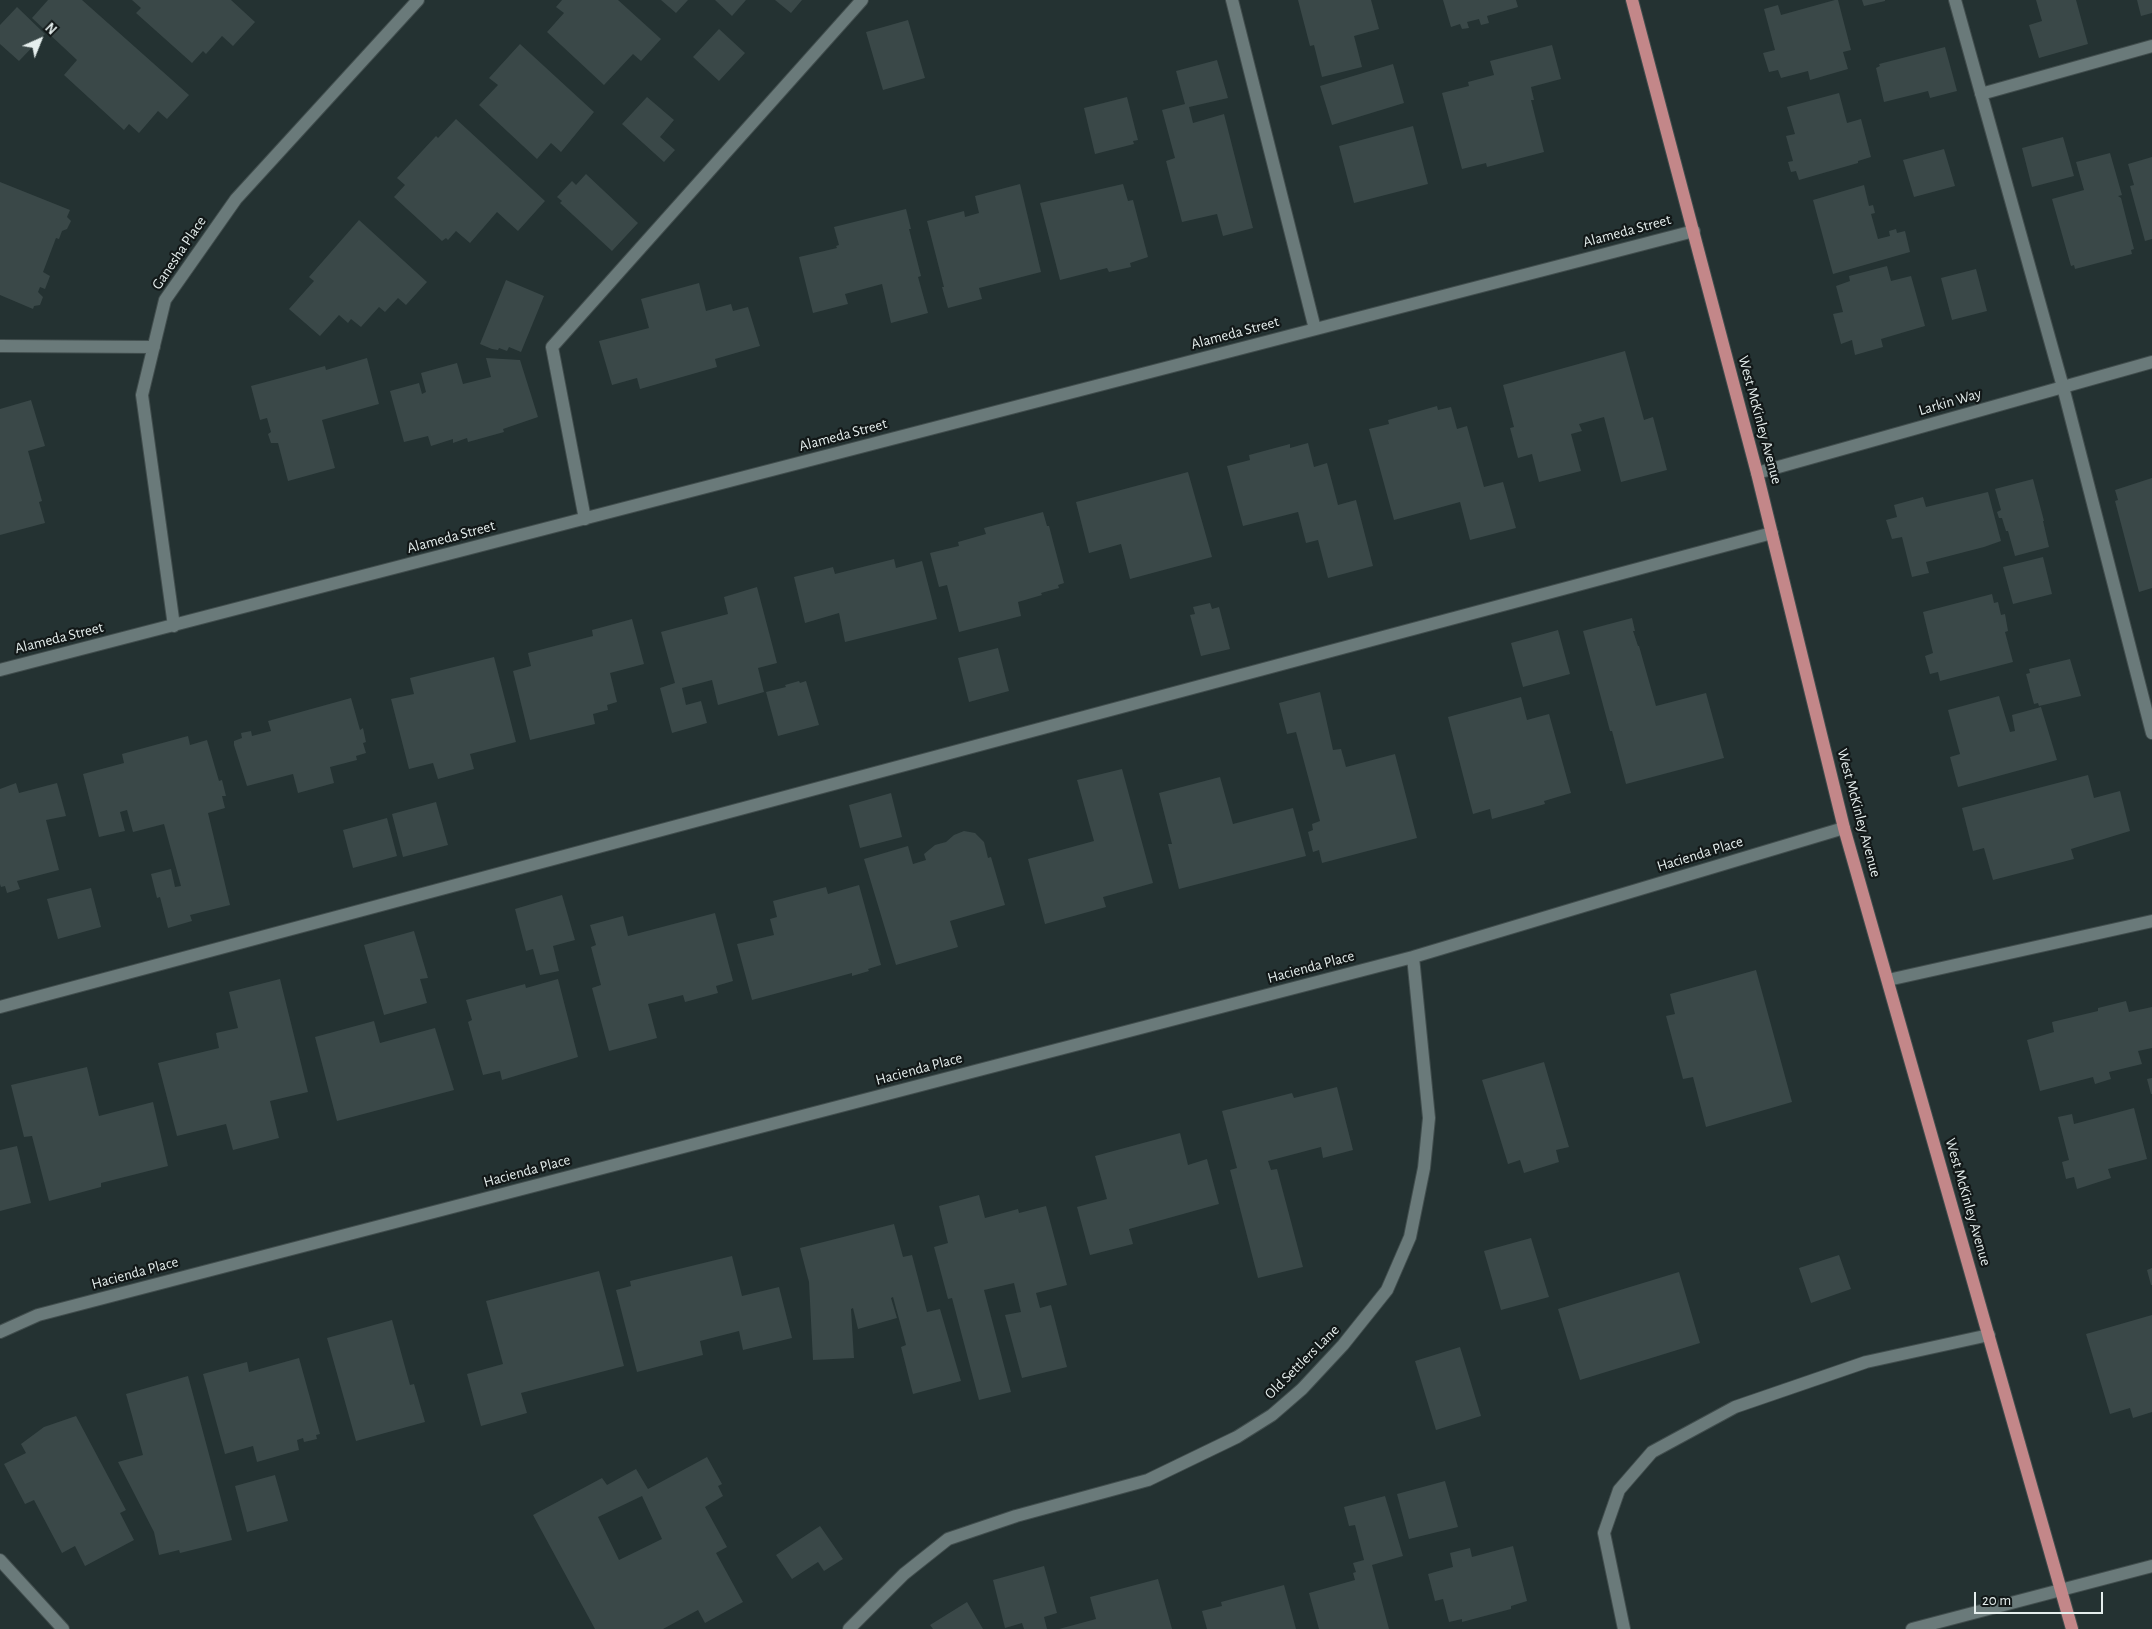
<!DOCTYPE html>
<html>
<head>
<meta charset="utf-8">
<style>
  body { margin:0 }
  #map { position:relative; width:2152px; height:1629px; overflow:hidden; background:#243232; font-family:"Alegreya Sans",sans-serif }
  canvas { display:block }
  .north { position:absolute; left:15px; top:15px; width:50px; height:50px; -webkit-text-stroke:4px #121818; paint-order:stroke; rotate:44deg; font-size:14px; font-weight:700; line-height:20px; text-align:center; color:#e5eeed }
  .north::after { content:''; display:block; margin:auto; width:18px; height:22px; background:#e5eeed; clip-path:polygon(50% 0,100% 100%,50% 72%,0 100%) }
  .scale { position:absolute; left:1974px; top:1592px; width:129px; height:22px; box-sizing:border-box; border:2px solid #e5eeed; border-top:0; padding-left:6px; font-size:15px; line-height:18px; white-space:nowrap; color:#e5eeed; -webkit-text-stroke:4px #121818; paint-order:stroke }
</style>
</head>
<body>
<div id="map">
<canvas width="2152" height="1629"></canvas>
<div class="north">N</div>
<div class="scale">20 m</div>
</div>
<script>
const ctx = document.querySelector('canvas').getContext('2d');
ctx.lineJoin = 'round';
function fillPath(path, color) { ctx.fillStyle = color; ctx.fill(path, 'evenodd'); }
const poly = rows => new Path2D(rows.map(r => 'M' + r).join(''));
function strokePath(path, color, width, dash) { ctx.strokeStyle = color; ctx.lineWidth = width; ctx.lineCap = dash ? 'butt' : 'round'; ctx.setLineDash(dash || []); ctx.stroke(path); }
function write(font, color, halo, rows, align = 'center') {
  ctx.font = font + ' "Alegreya Sans",sans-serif'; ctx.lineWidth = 4.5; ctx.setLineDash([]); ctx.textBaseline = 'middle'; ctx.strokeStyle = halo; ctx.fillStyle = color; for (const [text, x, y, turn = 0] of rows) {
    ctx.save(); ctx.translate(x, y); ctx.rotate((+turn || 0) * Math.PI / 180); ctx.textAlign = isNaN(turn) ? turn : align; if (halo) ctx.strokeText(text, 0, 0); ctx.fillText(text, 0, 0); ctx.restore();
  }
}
fillPath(poly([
  [48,0,82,0,189,95,167,119,158,111,139,133,129,124,124,130,64,75,77,60,32,18],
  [132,0,231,0,255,22,233,46,222,36,206,54,203,51,192,63,136,13,141,8],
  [562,0,618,0,661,39,641,61,633,54,604,85,547,32,564,13,556,7],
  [661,0,688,0,676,13],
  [715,0,746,0,732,16],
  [775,0,802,0,791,13],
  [1298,0,1371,0,1379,29,1354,36,1362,67,1322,77,1314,45,1310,46],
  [1443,0,1516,0,1518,7,1487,16,1489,23,1481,25,1479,19,1467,22,1469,28,1462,29,1460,24,1451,27],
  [1835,0,1838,0,1851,50,1843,52,1848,69,1810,80,1808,71,1781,78,1778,70,1769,72,1763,53,1775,50,1764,9,1778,5,1781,15],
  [1862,0,1885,0,1885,1,1864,6],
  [2036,0,2076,0,2088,44,2039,58,2029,25,2042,21],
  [2137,0,2152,0,2152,13,2141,16],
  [17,7,45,34,19,61,0,44,0,25],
  [908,20,925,78,883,90,866,32],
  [719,29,745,53,719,81,693,57],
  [520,44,594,112,561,152,551,143,537,159,479,105,498,85,489,78],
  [1552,45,1561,79,1531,87,1534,100,1531,100,1544,152,1487,167,1486,163,1462,169,1442,93,1469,86,1468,82,1494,75,1490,61],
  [1945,47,1957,91,1930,98,1928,91,1884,102,1876,68,1880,66,1879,64],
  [1217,60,1228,98,1189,107,1193,123,1224,114,1253,228,1223,236,1217,214,1182,222,1166,161,1175,158,1162,110,1185,104,1176,71],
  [1393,64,1404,103,1332,125,1320,86],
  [1839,93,1847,123,1861,119,1871,157,1858,161,1858,163,1799,180,1796,171,1791,172,1788,162,1793,161,1786,136,1795,134,1787,107],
  [647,97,674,120,660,137,675,150,664,162,622,124],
  [1127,97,1138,140,1133,141,1134,144,1095,154,1084,108],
  [456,119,545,201,518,231,497,212,470,243,456,231,448,240,446,238,442,241,394,197,405,185,397,178,436,136,438,138],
  [1413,126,1428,184,1354,203,1339,146],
  [2063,137,2074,176,2032,187,2022,148],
  [1944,149,1955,186,1914,197,1903,160],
  [2110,153,2122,195,2118,196,2121,198,2134,249,2131,250,2132,254,2075,269,2074,265,2071,266,2052,199,2084,190,2076,162],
  [2152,157,2152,239,2145,241,2130,186,2134,185,2128,164],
  [586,174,638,223,612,251,560,203,562,201,557,197,572,181,576,185],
  [0,182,70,210,67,217,71,221,67,229,62,231,59,239,56,238,43,272,50,276,45,289,40,287,38,292,43,297,40,305,34,306,33,309,0,295],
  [1020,184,1041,272,979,288,982,299,948,308,942,287,944,287,927,221,964,211,965,217,979,213,975,196],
  [1123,184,1128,201,1133,200,1148,257,1130,263,1131,267,1109,272,1107,268,1060,280,1040,203],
  [1864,185,1869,206,1873,205,1875,213,1871,214,1878,239,1890,236,1889,231,1896,229,1897,233,1905,231,1910,252,1833,274,1813,200],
  [906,209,911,229,909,229,921,276,918,277,928,313,891,323,882,284,845,294,848,304,813,313,799,257,837,248,836,246,839,245,834,227],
  [359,220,427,282,406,305,398,298,385,312,379,307,361,327,351,319,348,323,339,315,320,336,289,309,314,281,309,277],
  [1887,266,1891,281,1911,276,1925,326,1881,339,1883,347,1855,355,1852,340,1841,344,1833,314,1843,312,1836,286,1850,281,1849,276],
  [1976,269,1987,311,1952,320,1941,278],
  [506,280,544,296,521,352,509,347,507,351,499,348,498,350,492,349,480,344],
  [699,283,706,311,731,304,733,311,748,307,760,346,715,359,717,367,640,389,637,378,612,385,599,341,649,328,641,299],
  [1625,351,1644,420,1653,417,1667,470,1621,482,1604,417,1579,424,1582,431,1571,434,1581,471,1539,482,1532,454,1518,458,1510,428,1514,427,1503,385],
  [367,358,379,404,322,420,335,468,288,481,278,443,271,443,268,434,271,432,267,418,260,420,251,386,325,366,326,370],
  [486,358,520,360,538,417,503,429,504,432,468,442,467,438,453,443,453,439,431,446,428,436,404,442,390,391,419,383,422,394,426,392,421,373,457,363,463,384,491,377],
  [31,400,45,446,28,451,42,501,39,502,45,523,0,535,0,409],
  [1437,406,1438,410,1451,407,1457,429,1467,426,1484,487,1503,482,1516,528,1470,540,1460,502,1394,520,1369,429,1389,424,1388,420],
  [1308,443,1314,467,1327,463,1338,505,1356,500,1373,566,1328,578,1318,540,1306,543,1298,512,1243,526,1227,466,1250,460,1249,455,1290,444,1290,448],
  [1188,472,1212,557,1130,579,1121,544,1089,553,1076,502],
  [2152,478,2152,588,2139,592,2115,501,2118,500,2115,490],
  [2033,479,2044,521,2043,521,2049,547,2015,556,2008,531,2006,531,2002,518,1999,518,1997,512,2001,510,1995,489],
  [1988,492,2001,541,1984,547,1926,562,1929,573,1912,577,1902,537,1892,539,1886,520,1897,517,1894,505,1923,497,1926,507],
  [1043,512,1047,526,1049,526,1064,583,1058,585,1059,588,1041,593,1042,595,1018,602,1021,616,959,632,947,585,939,587,930,553,959,546,958,542,986,534,984,528],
  [2043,557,2052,594,2013,604,2003,567],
  [894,559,896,568,922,561,937,619,845,642,839,613,805,623,794,577,833,567,835,574],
  [757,587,777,663,758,668,764,692,718,705,712,680,682,688,686,705,701,701,707,723,672,733,660,688,675,683,661,632,728,614,724,597],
  [1992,594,1994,603,1998,602,2001,615,2005,614,2008,631,2005,632,2013,662,1940,681,1938,672,1930,674,1925,656,1933,653,1923,612],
  [1210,603,1212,609,1219,607,1230,649,1201,656,1190,615,1195,614,1193,607],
  [1632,618,1635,631,1633,631,1638,646,1639,646,1656,706,1706,693,1724,758,1626,784,1612,731,1610,731,1583,631],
  [632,619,644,664,610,673,617,702,607,705,608,710,593,714,595,724,530,740,513,671,531,666,528,653,593,636,592,630],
  [1558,630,1570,674,1523,687,1511,643],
  [998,648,1009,691,969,702,958,658],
  [494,657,516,742,470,754,474,769,438,779,433,763,409,769,391,699,414,694,410,678],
  [2070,659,2081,696,2039,706,2038,703,2034,704,2026,674,2030,673,2029,669],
  [799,681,800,683,806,681,819,725,778,736,766,692,786,687,785,685],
  [1320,692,1333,750,1341,749,1346,767,1395,754,1417,838,1322,863,1319,850,1313,852,1308,832,1313,830,1312,824,1320,821,1296,732,1287,734,1279,703],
  [1999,696,2010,732,2015,731,2012,715,2041,707,2057,760,1958,787,1950,757,1960,754,1948,710],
  [1521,697,1527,720,1549,714,1571,793,1544,801,1545,804,1492,819,1490,809,1473,814,1448,717],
  [351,698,360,730,363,728,366,742,363,743,366,753,356,756,357,760,330,767,334,783,298,793,293,774,247,786,234,745,234,741,242,738,241,733,251,731,252,736,271,731,268,721],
  [188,736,190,745,207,740,219,781,222,780,226,796,222,796,225,808,208,813,230,905,190,915,192,921,168,928,160,897,157,898,151,874,171,869,175,887,181,886,164,824,133,832,127,810,120,812,125,831,99,837,83,774,124,763,122,754],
  [1122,769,1153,883,1103,897,1106,907,1045,924,1028,859,1094,841,1077,780],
  [2088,775,2094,798,2120,791,2130,831,2071,849,2074,859,1993,880,1984,848,1973,851,1962,808],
  [1220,777,1233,824,1293,808,1306,856,1179,889,1168,844,1172,844,1159,793],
  [16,783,19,793,57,783,66,816,46,820,59,870,17,881,20,889,7,893,5,886,1,887,0,884,0,789],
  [891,793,902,837,860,848,849,805],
  [436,802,448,845,403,857,392,814],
  [387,818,397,856,353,868,343,830],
  [964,831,975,833,984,842,988,858,991,857,1005,905,950,921,958,947,896,965,864,859,908,846,913,864,926,860,924,854,935,845,946,842,954,835],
  [859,885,881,965,868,969,869,971,852,976,852,973,752,1000,737,944,774,935,770,919,777,917,773,901,826,887,828,894],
  [91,888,101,927,58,939,47,899],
  [562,895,575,940,553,946,559,971,540,975,533,949,526,951,515,909],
  [715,913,733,981,716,986,718,993,685,1002,683,995,648,1004,657,1038,609,1051,592,988,601,985,591,947,596,945,590,925,623,916,628,936],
  [414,931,428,978,420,979,427,1003,384,1015,364,945],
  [1756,970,1792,1102,1706,1127,1693,1077,1683,1079,1666,1016,1675,1014,1670,994],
  [280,979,308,1092,270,1101,279,1138,233,1150,226,1124,177,1136,158,1063,219,1048,216,1033,238,1028,229,992],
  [558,979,578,1057,502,1080,500,1071,483,1075,468,1022,472,1020,466,1000,525,984,526,988],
  [2126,1001,2129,1012,2152,1007,2152,1048,2138,1051,2142,1064,2109,1072,2111,1079,2095,1084,2093,1077,2040,1091,2027,1040,2054,1032,2052,1022,2098,1011,2098,1008],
  [374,1021,380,1043,435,1028,454,1090,337,1121,315,1037],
  [1544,1062,1569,1147,1556,1150,1559,1162,1524,1173,1520,1160,1508,1164,1482,1080],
  [87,1067,99,1116,153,1102,168,1166,101,1183,101,1187,49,1201,32,1136,24,1137,11,1085],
  [2152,1078,2152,1094,2151,1094,2147,1079],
  [1337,1087,1353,1150,1323,1158,1321,1147,1268,1161,1271,1170,1277,1169,1303,1267,1258,1278,1230,1170,1237,1168,1222,1111,1292,1093,1294,1098],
  [2134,1108,2147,1159,2108,1169,2111,1178,2077,1189,2074,1177,2066,1179,2062,1162,2069,1160,2058,1117,2072,1114,2074,1124],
  [1180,1133,1188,1165,1207,1159,1219,1204,1129,1229,1133,1244,1090,1255,1077,1207,1107,1199,1095,1156],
  [17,1146,31,1203,0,1211,0,1150],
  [979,1195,985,1218,1018,1209,1019,1213,1046,1206,1067,1285,1036,1293,1040,1308,1051,1305,1067,1367,1022,1378,1005,1315,1021,1312,1014,1283,984,1290,1011,1392,979,1400,952,1298,948,1299,934,1247,948,1243,939,1206],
  [894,1224,903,1257,912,1255,927,1312,940,1309,961,1381,913,1394,901,1347,906,1345,893,1297,891,1298,897,1318,858,1329,853,1308,851,1309,854,1358,813,1360,809,1282,800,1248],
  [1531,1238,1549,1297,1501,1310,1484,1251],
  [1839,1255,1851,1289,1811,1303,1799,1268],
  [732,1256,742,1296,779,1287,792,1338,743,1350,739,1331,700,1341,703,1355,637,1372,616,1290,631,1286,630,1281],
  [2152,1268,2152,1285,2151,1285,2147,1270],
  [599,1271,624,1366,521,1393,527,1413,481,1426,467,1374,503,1364,486,1301],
  [1679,1272,1700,1343,1580,1380,1558,1309],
  [2152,1315,2152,1412,2133,1418,2130,1408,2110,1414,2086,1334],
  [392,1320,410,1385,414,1384,425,1422,356,1441,327,1338],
  [1460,1347,1481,1416,1436,1430,1415,1361],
  [299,1358,320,1434,316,1435,317,1439,304,1442,303,1438,297,1440,299,1450,257,1462,253,1446,225,1454,203,1374,247,1362,249,1372],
  [188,1376,232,1540,180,1553,179,1550,159,1555,154,1532,118,1462,143,1455,126,1394],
  [76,1416,126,1510,120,1513,134,1540,85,1566,75,1546,62,1553,34,1500,25,1504,4,1464,26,1453,21,1444,44,1427],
  [707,1457,722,1484,718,1486,723,1496,705,1507,727,1547,716,1553,743,1602,705,1623,698,1610,663,1629,595,1629,533,1515,602,1478,607,1485,636,1469,648,1489],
  [642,1496,662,1539,619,1560,598,1517],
  [275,1475,288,1521,247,1532,235,1486],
  [1445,1481,1458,1527,1409,1539,1397,1494],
  [1385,1496,1403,1556,1372,1565,1389,1629,1319,1629,1309,1593,1355,1580,1353,1573,1356,1572,1353,1563,1364,1560,1355,1525,1349,1526,1344,1507],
  [820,1526,843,1559,824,1571,818,1562,792,1579,776,1555],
  [1513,1546,1527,1601,1511,1606,1511,1609,1462,1622,1462,1619,1449,1622,1443,1599,1435,1601,1428,1574,1453,1567,1450,1553,1470,1548,1472,1557],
  [1044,1566,1057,1613,1044,1617,1047,1629,1024,1629,1022,1623,1005,1628,993,1580],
  [1158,1579,1172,1629,1059,1629,1096,1619,1090,1597],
  [1284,1585,1296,1629,1207,1629,1202,1611,1222,1606,1221,1602],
  [967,1602,983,1629,933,1629,930,1625]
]), '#3a4848');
const minor = poly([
  [1232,0,1315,329],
  [1955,0,2063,387,2152,733],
  [1981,94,2152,46],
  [0,346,154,347],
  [1757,473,2152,362],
  [585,519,552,347,862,0],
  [174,626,142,395,165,300,236,199,418,0],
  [0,670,1694,231],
  [1888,980,2152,921],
  [0,1007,1772,533],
  [0,1332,38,1315,1413,957,1844,828],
  [0,1560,63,1629],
  [849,1629,904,1574,948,1539,1016,1516,1148,1480,1237,1437,1272,1415,1302,1389,1343,1345,1387,1290,1410,1237,1424,1168,1429,1118,1413,957],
  [1624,1629,1604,1533,1619,1490,1652,1452,1735,1407,1866,1362,1989,1335],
  [1912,1629,2152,1566]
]);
const major = poly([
  [1632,0,1757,473,1844,828,2072,1629]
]);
strokePath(minor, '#414d4d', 14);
strokePath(major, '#414d4d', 14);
strokePath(minor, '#6a7a7a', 12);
strokePath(major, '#c38789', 12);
write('15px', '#e5eeed', '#121818', [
  ["Alameda Street",1627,231,-15],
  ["Ganesha Place",179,253,-56],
  ["Alameda Street",1235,333,-15],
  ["Larkin Way",1950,402,-16],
  ["West McKinley Avenue",1760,420,75],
  ["Alameda Street",843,435,-15],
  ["Alameda Street",451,537,-15],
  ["Alameda Street",59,638,-14],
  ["West McKinley Avenue",1859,813,75],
  ["Hacienda Place",1700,854,-17],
  ["Hacienda Place",1311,967,-15],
  ["Hacienda Place",919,1069,-15],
  ["Hacienda Place",527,1171,-15],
  ["West McKinley Avenue",1968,1202,74],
  ["Hacienda Place",135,1273,-15],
  ["Old Settlers Lane",1302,1362,-45]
]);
</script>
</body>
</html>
